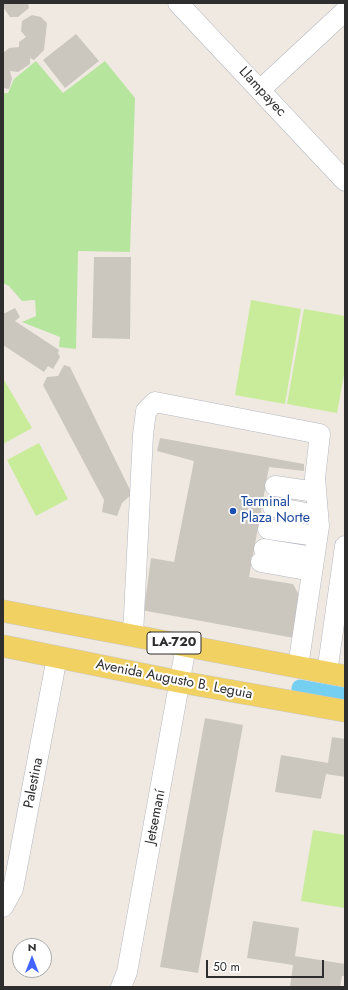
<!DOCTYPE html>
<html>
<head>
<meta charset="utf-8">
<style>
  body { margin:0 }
  #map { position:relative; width:348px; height:990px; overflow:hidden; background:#efe9e1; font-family:Jost,sans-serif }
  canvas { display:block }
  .frame { position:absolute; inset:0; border:4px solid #2e2e2e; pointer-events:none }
  .north { position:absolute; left:12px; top:938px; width:40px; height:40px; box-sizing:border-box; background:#fff; border:1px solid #ababab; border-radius:50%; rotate:0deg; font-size:11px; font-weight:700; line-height:16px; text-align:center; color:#2e2e2e }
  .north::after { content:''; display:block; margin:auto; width:14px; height:18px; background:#4264fb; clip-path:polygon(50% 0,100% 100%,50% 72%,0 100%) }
  .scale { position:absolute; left:206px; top:960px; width:118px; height:18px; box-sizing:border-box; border:2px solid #2e2e2e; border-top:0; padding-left:5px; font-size:12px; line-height:14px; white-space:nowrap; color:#2e2e2e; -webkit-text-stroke:3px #fff; paint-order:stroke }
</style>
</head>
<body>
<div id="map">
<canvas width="348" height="990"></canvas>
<div class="frame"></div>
<div class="north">N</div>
<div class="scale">50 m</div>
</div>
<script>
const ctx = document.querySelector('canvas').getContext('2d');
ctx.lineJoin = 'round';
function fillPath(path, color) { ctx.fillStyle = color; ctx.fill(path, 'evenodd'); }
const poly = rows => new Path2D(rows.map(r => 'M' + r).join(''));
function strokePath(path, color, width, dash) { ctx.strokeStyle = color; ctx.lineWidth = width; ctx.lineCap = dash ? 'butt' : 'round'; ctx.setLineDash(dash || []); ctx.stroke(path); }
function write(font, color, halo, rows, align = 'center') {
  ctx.font = font + ' Jost,sans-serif'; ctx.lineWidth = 4; ctx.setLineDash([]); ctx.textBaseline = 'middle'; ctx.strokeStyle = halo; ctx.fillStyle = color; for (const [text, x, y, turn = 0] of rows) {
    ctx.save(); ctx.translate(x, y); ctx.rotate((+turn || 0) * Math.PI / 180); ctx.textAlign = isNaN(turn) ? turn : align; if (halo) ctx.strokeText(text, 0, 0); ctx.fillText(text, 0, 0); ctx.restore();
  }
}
fillPath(poly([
  [36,61,63,93,105,61,135,98,130,252,78,251,76,349,59,347,60,337,22,322,36,316,35,300,22,301,9,286,3,283,3,93,8,93,14,79]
]), '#b6e59e');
fillPath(poly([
  [251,300,301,309,285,404,235,395],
  [304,309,345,316,345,369,337,413,287,404],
  [3,378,32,428,3,444],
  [39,443,68,499,36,516,7,460],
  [313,830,345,835,345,908,301,901]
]), '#c9ec9a');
strokePath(poly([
  [300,688,345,696]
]), '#75cff0', 17);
fillPath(poly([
  [3,3,28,3,29,8,18,17,10,17,3,7],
  [32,15,41,17,47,23,44,50,34,60,30,58,30,64,18,72,10,71,12,79,9,89,3,88,3,53,9,48,19,47,19,42,26,37,21,31,22,21],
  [76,34,99,61,65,88,43,60],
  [94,257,131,257,130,339,92,338],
  [15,308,20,317,15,321,59,350,58,353,60,357,53,369,48,366,44,372,3,345,3,314],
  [64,365,70,367,132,494,122,503,117,516,102,512,104,500,43,385,47,377,58,376],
  [160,438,304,464,304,471,269,467,249,577,293,584,299,595,294,638,130,608,129,601,145,603,151,558,174,562,194,461,157,451],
  [205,718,243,725,198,973,160,967],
  [332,737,345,739,345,777,326,774,321,799,275,792,281,755,328,763],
  [253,921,299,928,295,956,345,964,345,976,342,976,340,987,290,987,293,965,247,958]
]), '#cbc7bf');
const minor = poly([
  [178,3,345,181],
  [260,90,345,11],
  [275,486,316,492],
  [273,507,318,515],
  [268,529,317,536],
  [264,549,314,557],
  [261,562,312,571],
  [133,635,143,435,146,411,155,402,320,434,315,478,319,526,298,667],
  [327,673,345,546],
  [3,907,13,889,57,657],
  [121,987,127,972,186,646]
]);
const major = poly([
  [3,611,345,676],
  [3,646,181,682,345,711]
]);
strokePath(minor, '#b4b7c1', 21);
strokePath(major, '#c9c9c9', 23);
strokePath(minor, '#fff', 20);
strokePath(major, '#f2d163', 22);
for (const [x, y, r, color] of [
  [233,511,4,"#1a4fb4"]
]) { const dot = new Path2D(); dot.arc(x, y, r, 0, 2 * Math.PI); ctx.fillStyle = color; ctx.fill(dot); strokePath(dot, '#fff', 1.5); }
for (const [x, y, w] of [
  [174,643,54]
]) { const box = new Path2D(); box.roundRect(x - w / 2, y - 11, w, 22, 3); ctx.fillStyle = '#fff'; ctx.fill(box); strokePath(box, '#2e2e2e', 1); }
write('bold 13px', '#2e2e2e', null, [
  ["LA-720",174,643]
]);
write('14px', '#2e2e2e', '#fff', [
  ["Llampayec",262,92,47],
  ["Avenida Augusto B. Leguia",174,680,11],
  ["Palestina",34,783,-79],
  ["Jetsemaní",156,817,-79]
]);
write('14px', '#164399', '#fff', [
  ["Terminal",241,503],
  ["Plaza Norte",241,519]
], 'left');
</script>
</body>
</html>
